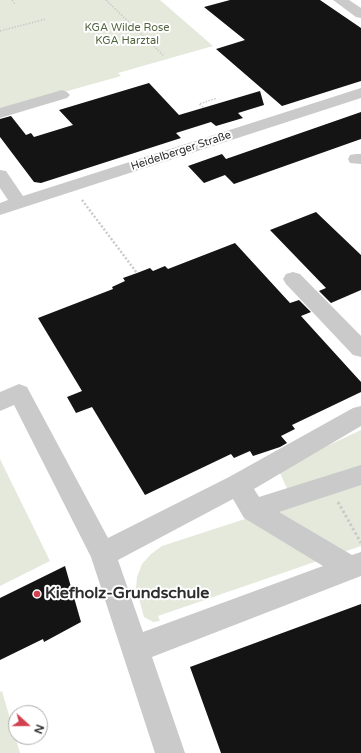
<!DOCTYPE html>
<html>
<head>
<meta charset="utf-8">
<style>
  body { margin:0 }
  #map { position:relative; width:361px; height:753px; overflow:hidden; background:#fff; font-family:"Varela Round",sans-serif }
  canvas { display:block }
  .north { position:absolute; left:8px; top:705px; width:40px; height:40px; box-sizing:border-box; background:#fff; border:1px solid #ababab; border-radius:50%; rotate:111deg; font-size:11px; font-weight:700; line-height:16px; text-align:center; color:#2d2d2d }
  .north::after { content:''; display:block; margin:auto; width:14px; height:18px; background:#d34050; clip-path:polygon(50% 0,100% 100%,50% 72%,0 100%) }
</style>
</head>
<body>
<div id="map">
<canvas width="361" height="753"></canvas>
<div class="north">N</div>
</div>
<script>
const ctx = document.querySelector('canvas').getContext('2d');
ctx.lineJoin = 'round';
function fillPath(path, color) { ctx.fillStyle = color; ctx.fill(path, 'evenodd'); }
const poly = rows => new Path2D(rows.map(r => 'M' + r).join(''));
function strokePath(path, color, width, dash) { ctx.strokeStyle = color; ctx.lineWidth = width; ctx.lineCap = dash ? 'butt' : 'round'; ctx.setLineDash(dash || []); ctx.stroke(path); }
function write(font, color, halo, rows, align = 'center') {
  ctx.font = font + ' "Varela Round",sans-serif'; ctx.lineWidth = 4; ctx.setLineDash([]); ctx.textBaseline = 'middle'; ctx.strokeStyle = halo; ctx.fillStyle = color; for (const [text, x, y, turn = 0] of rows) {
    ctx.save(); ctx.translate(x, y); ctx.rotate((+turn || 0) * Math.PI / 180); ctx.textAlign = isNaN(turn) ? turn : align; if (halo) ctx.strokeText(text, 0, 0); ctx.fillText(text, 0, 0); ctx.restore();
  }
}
fillPath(poly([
  [0,0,160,0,213,46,118,73,121,76,0,110],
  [361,430,361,546,158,616,160,621,153,622,144,617,136,588,137,577,142,564,151,554,162,546,294,503,278,469],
  [0,459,50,561,0,586],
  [2,691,20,753,0,753,0,692]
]), '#e4e9dc');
fillPath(poly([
  [230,0,320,0,361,28,361,81,282,106,216,49,245,40,204,7],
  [149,83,179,115,260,91,264,105,238,113,243,118,216,126,211,122,176,133,181,138,41,183,34,182,0,137,0,119,11,116,26,135,31,133,34,137,73,125,59,110],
  [361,112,361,139,234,184,225,175,204,183,188,166,222,154,226,159],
  [316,212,361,255,361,290,331,303,319,291,326,288,270,230],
  [235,243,290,303,299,300,311,312,301,316,361,382,361,392,292,425,295,429,281,436,287,443,280,447,253,456,250,451,234,458,231,454,145,495,92,407,76,413,67,397,82,391,38,318,113,289,112,287,125,281,123,278,137,273,150,268,153,271,165,266,168,269],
  [65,566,81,622,44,642,43,639,0,660,0,598],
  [361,604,361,753,221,753,190,667]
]), '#141414');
strokePath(poly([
  [12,0,15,4],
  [106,0,164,56],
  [0,31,46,19],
  [203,107,199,104,217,98]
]), '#cacaca', 1.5, [1.5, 1.5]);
strokePath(poly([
  [82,200,137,273]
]), '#cacaca', 2.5, [2, 2]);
strokePath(poly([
  [338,502,361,543]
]), '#cacaca', 3, [2.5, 2.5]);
fillPath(poly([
  [333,0,349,0,361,8,361,18,356,17,333,0],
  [361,88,361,98,0,215,0,203,8,200,0,188,0,170,6,171,23,196,361,88],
  [62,90,67,92,70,95,67,98,0,118,0,108,62,90],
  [356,154,361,154,361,164,350,163,348,159,350,155,356,154],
  [293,272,300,274,361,336,361,357,353,355,286,284,283,279,286,274,293,272],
  [19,384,27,387,108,538,229,477,353,408,361,406,361,426,254,489,259,497,361,465,361,485,279,512,352,555,361,552,361,576,152,657,185,753,155,753,91,557,14,405,0,411,0,392,19,384],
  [233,499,244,518,323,566,143,632,118,560,233,499]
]), '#cacaca');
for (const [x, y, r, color] of [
  [37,594,4,"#d34050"]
]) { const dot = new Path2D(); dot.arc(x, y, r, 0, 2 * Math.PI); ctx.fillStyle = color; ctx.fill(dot); strokePath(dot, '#fff', 1.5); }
write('11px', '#52643f', '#fff', [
  ["KGA Wilde Rose",127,28],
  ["KGA Harztal",127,41]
]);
write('11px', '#2d2d2d', '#fff', [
  ["Heidelberger Straße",181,151,-18]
]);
write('bold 16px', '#2d2d2d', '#fff', [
  ["Kiefholz-Grundschule",45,594]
], 'left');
</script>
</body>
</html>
